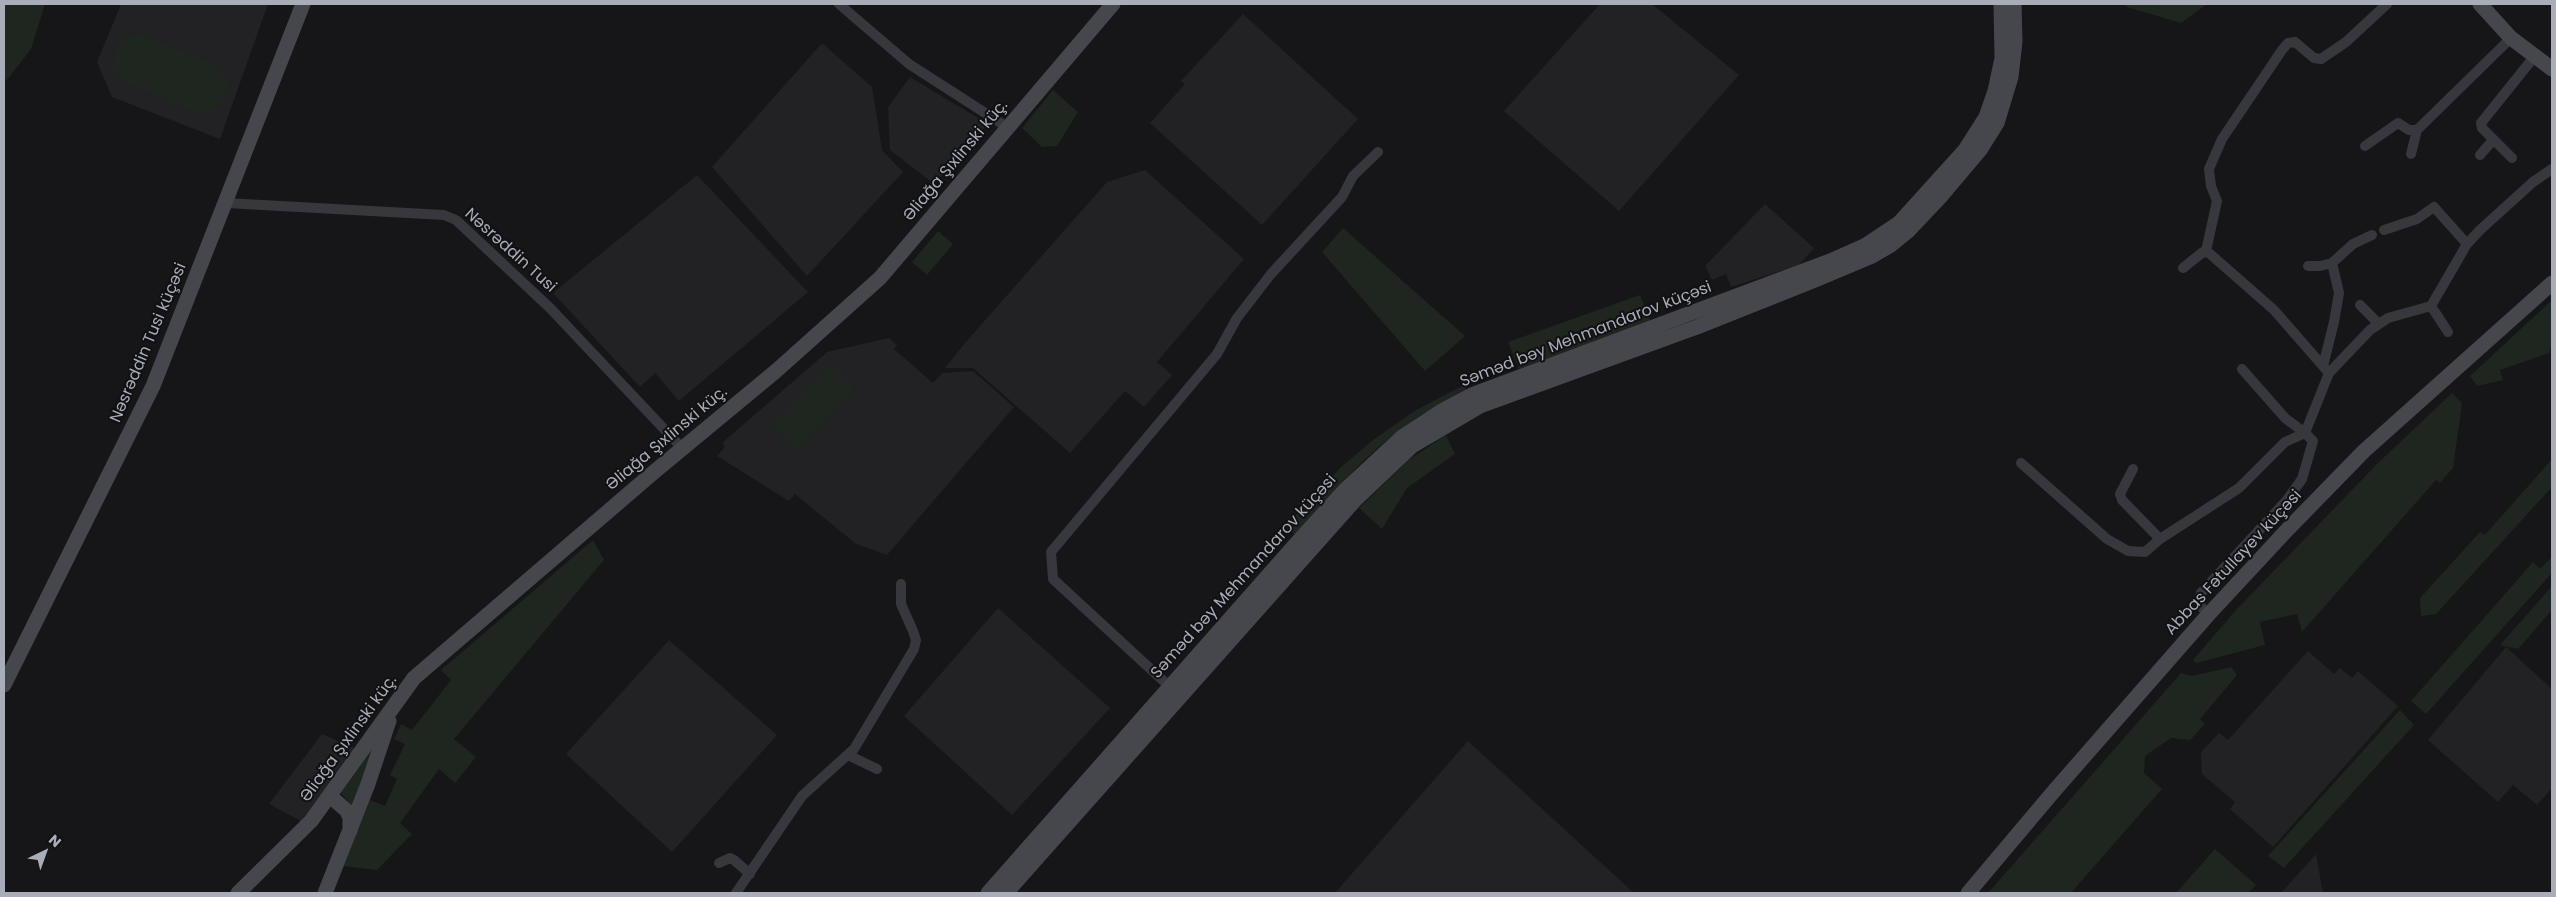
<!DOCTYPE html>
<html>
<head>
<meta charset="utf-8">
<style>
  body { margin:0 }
  #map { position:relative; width:2556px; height:897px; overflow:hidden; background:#161618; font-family:Poppins,sans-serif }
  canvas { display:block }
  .frame { position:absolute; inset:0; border:5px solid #a8adb8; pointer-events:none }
  .north { position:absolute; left:20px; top:827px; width:50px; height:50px; -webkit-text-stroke:4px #111113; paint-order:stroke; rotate:42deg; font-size:14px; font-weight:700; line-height:20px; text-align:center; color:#a8adb8 }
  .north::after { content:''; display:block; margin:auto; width:18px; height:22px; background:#a8adb8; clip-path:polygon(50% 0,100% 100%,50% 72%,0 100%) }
</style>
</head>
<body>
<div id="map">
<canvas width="2556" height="897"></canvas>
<div class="frame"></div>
<div class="north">N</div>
</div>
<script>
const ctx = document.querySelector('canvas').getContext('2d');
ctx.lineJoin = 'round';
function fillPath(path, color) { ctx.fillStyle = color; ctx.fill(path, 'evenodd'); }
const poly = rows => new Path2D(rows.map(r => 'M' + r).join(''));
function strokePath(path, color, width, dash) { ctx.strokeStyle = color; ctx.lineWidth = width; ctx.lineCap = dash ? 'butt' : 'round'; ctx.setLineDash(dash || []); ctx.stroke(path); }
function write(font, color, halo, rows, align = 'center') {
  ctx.font = font + ' Poppins,sans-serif'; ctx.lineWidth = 4; ctx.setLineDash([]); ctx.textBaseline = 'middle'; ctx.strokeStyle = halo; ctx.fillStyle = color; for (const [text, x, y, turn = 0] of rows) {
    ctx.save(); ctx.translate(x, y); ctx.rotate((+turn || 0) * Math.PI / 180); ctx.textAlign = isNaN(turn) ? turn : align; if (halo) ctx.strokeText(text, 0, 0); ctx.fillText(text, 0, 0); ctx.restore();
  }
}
fillPath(poly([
  [121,4,268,4,220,139,112,97,97,62],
  [1600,4,1652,4,1739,75,1619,211,1504,111],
  [1243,14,1358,119,1262,225,1150,123,1185,84,1181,81],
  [822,43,872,87,882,150,903,172,807,276,712,167],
  [910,77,988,124,934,184,890,150,888,107],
  [1145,170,1244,259,1157,362,1172,375,1144,407,1125,391,1070,453,973,368,945,368,964,344,1107,182],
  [697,175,808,292,679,401,655,373,640,387,553,293],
  [1765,204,1814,248,1799,265,1731,287,1726,274,1712,280,1705,266],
  [889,338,897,345,894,349,933,383,942,373,973,371,1014,407,887,555,856,544,795,494,789,501,717,456,725,447,722,443,827,352],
  [998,608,1110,708,1012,815,904,716],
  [669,640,777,735,672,852,566,754],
  [2506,647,2552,689,2552,788,2537,805,2513,785,2498,802,2428,740],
  [2308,651,2334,674,2340,668,2352,678,2358,671,2398,706,2273,847,2230,809,2235,802,2202,774,2201,752,2219,733,2228,740],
  [322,734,356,749,301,821,269,804],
  [1468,741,1634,893,1335,893],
  [2316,854,2323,893,2281,893]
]), '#222225');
fillPath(poly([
  [4,4,45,4,31,49,7,80,4,79],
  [2125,4,2207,4,2181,23,2127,7],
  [142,34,214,64,224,72,228,85,226,97,219,108,207,113,194,112,123,82,114,71,113,58,118,45,129,37],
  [1053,90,1078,112,1057,146,1042,147,1022,128],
  [1343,228,1465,336,1425,371,1322,252],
  [938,231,953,244,927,275,912,262],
  [1640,295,1651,321,1519,369,1508,342],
  [2552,300,2552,344,2549,353,2500,370,2503,380,2477,386,2470,376],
  [828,364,855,387,798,451,772,427],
  [1464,385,1467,391,1421,415,1389,438,1361,463,1295,535,1285,526,1341,467,1373,440,1416,410],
  [2452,393,2462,403,2453,468,2440,483,2436,480,2302,632,2297,614,2260,622,2265,645,2196,663,2193,660,2236,610,2377,464],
  [1446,435,1455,454,1407,488,1382,529,1359,508,1410,459],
  [2552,459,2552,487,2436,614,2421,616,2420,598,2480,532,2485,535],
  [593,540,604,560,454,739,476,757,455,783,439,769,400,823,412,834,377,870,343,866,370,800,385,806,397,779,390,775,405,744,394,739,401,724,412,730,451,680,441,670],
  [2552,557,2552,573,2426,714,2411,701,2533,562,2540,569],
  [2552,586,2552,610,2518,649,2500,645],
  [2231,667,2237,675,2200,719,2205,724,2190,740,2171,738,2145,756,2144,773,2162,789,2071,893,1988,893,2181,673,2192,676],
  [2400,710,2414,725,2284,868,2268,856],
  [377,741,354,809,340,792],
  [2215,849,2256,885,2248,893,2176,893]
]), '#1e261f');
strokePath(poly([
  [839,4,909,64,1007,127],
  [2365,146,2398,123,2409,130,2417,130,2511,38],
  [2411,154,2417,130],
  [2480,155,2493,140],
  [2512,158,2482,128,2481,123,2534,57],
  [226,203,444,215,456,220,550,308,682,448],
  [2384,230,2417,219,2434,207,2467,244],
  [2206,251,2217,201,2211,186,2209,169,2222,139,2282,50,2288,43,2295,42,2314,58,2321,59,2346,42,2387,4],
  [2308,266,2320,266,2332,263,2353,244,2372,235],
  [2183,268,2203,252,2209,253,2274,310,2329,373],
  [2360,305,2379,324],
  [2431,306,2448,332],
  [2323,366,2334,322,2339,293,2332,263],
  [2021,463,2107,539,2128,551,2145,552,2160,539,2239,488,2285,442,2305,433,2285,418,2242,369],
  [2133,469,2120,494,2122,500,2160,539],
  [2208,615,2200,605,2199,599,2201,593,2287,500,2302,479,2313,441,2305,433,2329,373,2370,330,2388,318,2431,306,2467,244,2480,230,2533,182,2552,169],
  [1169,686,1053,579,1051,552,1217,354,1237,318,1271,274,1342,197,1353,176,1378,152],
  [848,755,877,769],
  [719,863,730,858,734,860,750,874],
  [736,893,802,796,854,749,914,649,916,640,913,631,901,604,901,584]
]), '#37383d', 10);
strokePath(poly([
  [2480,4,2511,38,2552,69],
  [4,685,153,386,303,4],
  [330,796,347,811,350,818,350,831],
  [238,893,311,821,414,678,654,472,776,371,880,278,1113,4],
  [325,893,368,784,389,721],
  [988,893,1295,545,1344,491,1402,437,1440,412,1474,394,1830,261,1866,245,1899,223,1965,150,1986,117,1995,91,2002,58,2001,4],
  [1006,893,1355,500,1412,446,1480,406,1697,327,1815,280,1872,256,1891,245,1908,231,1942,195,1980,150,1997,123,2011,77,2015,42,2014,4],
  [1968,893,2054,791,2208,615,2287,530,2364,451,2552,283]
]), '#45474d', 15);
write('16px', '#a8adb8', '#111113', [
  ["Əliağa Şıxlinski küç.",956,161,-50],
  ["Nəsrəddin Tusi",510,251,42],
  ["Səməd bəy Mehmandarov küçəsi",1586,335,-21],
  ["Nəsrəddin Tusi küçəsi",149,343,-67],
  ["Əliağa Şıxlinski küç.",667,439,-40],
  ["Abbas Fətullayev küçəsi",2234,563,-47],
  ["Səməd bəy Mehmandarov küçəsi",1244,577,-48],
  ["Əliağa Şıxlinski küç.",349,739,-54]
]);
</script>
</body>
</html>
